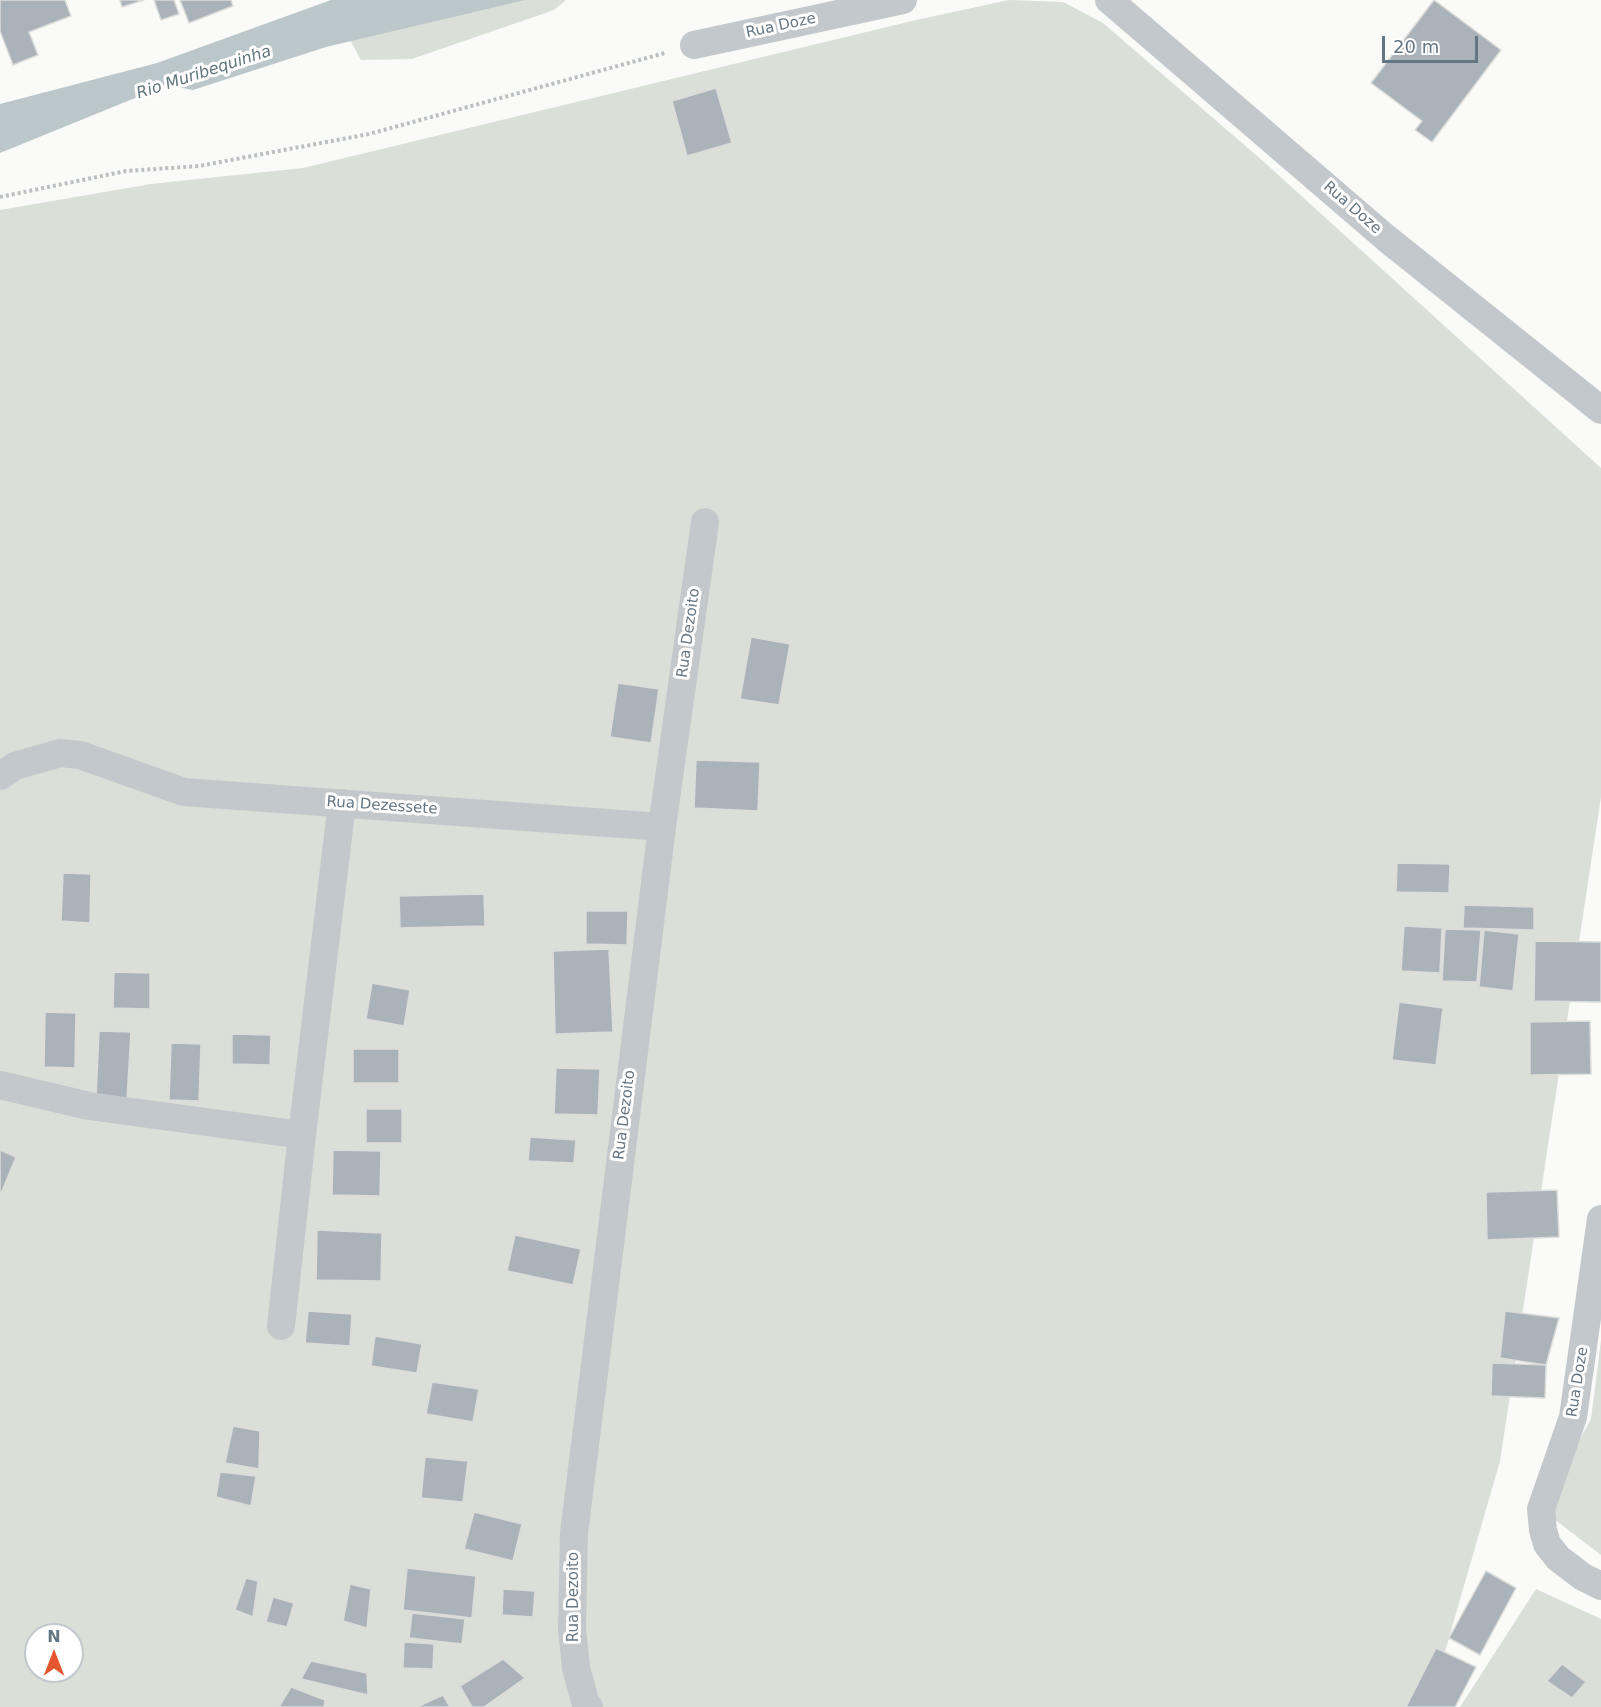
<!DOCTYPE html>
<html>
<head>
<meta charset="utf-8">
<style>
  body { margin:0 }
  #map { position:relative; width:1601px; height:1707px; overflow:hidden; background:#fafaf8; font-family:"DejaVu Sans",sans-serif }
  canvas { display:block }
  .north { position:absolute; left:24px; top:1623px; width:60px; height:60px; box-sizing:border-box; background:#fff; border:2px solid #c1c8cd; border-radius:50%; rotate:0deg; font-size:16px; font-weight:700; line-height:24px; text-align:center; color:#657683 }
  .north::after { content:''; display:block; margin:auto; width:21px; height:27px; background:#e4572e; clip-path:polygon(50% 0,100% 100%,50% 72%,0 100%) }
  .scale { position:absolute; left:1382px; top:36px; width:96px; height:27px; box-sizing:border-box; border:3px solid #657683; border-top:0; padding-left:8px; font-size:18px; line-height:21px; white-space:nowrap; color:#657683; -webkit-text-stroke:4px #fff; paint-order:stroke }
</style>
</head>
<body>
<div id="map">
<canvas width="1601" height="1707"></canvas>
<div class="north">N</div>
<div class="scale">20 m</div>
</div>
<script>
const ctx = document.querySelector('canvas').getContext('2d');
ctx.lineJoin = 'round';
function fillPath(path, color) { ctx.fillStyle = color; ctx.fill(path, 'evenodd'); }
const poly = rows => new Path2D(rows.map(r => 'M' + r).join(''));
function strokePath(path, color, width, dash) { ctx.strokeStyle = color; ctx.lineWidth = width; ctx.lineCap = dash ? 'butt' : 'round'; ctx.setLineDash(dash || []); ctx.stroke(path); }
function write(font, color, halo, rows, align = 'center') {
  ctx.font = font + ' "DejaVu Sans",sans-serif'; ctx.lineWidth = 6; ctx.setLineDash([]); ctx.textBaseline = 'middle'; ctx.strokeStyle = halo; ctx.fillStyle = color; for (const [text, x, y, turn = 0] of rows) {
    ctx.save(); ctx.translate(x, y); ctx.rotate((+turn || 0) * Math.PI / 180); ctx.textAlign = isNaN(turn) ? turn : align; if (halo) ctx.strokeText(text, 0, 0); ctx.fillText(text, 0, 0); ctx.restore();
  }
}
fillPath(poly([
  [378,0,566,0,554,10,412,59,361,60,338,18],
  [1009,0,1063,2,1103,23,1264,162,1601,468,1601,797,1500,1461,1429,1707,0,1707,0,210,151,184,303,168,916,20],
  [36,1635,72,1635,72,1671,36,1671],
  [1601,1340,1601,1555,1541,1509,1591,1419],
  [1536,1589,1601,1619,1601,1707,1460,1707]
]), '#dadfd7');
fillPath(poly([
  [331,0,525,0,326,47,193,90,167,85,0,153,0,104,157,63]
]), '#bbc7cb');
const building = poly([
  [0,0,65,0,71,16,29,32,38,55,13,65,0,31,0,0],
  [120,0,144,0,122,7,120,0],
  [154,0,174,0,179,14,161,20,154,0],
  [180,0,231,0,233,6,189,23,180,0],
  [1434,0,1501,50,1432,142,1415,130,1422,121,1371,83,1434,0],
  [716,88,732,143,687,156,672,101,716,88],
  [751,637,790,644,779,705,740,699,751,637],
  [618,683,659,689,651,743,610,737,618,683],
  [696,760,760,762,758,811,694,808,696,760],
  [1397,863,1450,864,1449,893,1396,892,1397,863],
  [63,873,91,874,90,923,61,921,63,873],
  [484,894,485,926,400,928,399,896,484,894],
  [1464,905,1534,907,1534,930,1463,928,1464,905],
  [586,911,628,911,627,945,586,944,586,911],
  [1404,926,1442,928,1440,973,1401,971,1404,926],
  [1445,929,1481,930,1477,982,1442,981,1445,929],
  [1484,930,1519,934,1513,991,1479,987,1484,930],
  [1535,941,1601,942,1601,1002,1534,1001,1535,941],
  [609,949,613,1032,555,1034,553,951,609,949],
  [114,972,150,973,150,1009,113,1008,114,972],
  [372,983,410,990,404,1026,366,1019,372,983],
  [1399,1002,1443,1008,1436,1065,1392,1060,1399,1002],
  [45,1012,76,1013,75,1068,44,1067,45,1012],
  [1590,1021,1591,1074,1530,1075,1530,1022,1590,1021],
  [99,1031,131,1032,127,1100,96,1098,99,1031],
  [232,1034,271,1035,270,1065,232,1064,232,1034],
  [171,1043,201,1044,199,1101,169,1100,171,1043],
  [353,1049,399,1049,399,1083,353,1083,353,1049],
  [556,1068,600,1069,598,1115,554,1114,556,1068],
  [366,1109,402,1109,402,1143,366,1143,366,1109],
  [530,1137,576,1140,574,1163,528,1161,530,1137],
  [0,1150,16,1157,0,1196,0,1150],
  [333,1150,381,1151,380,1196,332,1195,333,1150],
  [1557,1190,1559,1237,1487,1240,1486,1192,1557,1190],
  [317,1230,382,1233,381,1281,316,1280,317,1230],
  [515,1235,581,1249,573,1285,507,1271,515,1235],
  [308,1311,352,1314,350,1346,305,1343,308,1311],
  [1505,1311,1559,1318,1546,1365,1500,1358,1505,1311],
  [375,1336,422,1344,417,1373,371,1366,375,1336],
  [1492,1363,1546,1365,1545,1398,1491,1396,1492,1363],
  [432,1382,479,1389,473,1422,426,1414,432,1382],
  [233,1426,260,1431,259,1469,225,1463,233,1426],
  [425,1457,468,1461,463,1502,421,1498,425,1457],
  [220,1472,256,1476,251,1506,216,1497,220,1472],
  [474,1512,522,1524,513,1561,464,1549,474,1512],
  [407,1568,476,1576,472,1618,403,1610,407,1568],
  [1486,1571,1516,1588,1480,1655,1449,1638,1486,1571],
  [246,1578,258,1581,253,1617,235,1610,246,1578],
  [350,1584,371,1589,367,1628,343,1621,350,1584],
  [503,1589,535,1591,533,1617,502,1615,503,1589],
  [273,1597,294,1603,287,1627,266,1622,273,1597],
  [412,1613,465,1619,462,1644,409,1638,412,1613],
  [404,1642,434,1644,433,1669,403,1668,404,1642],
  [1436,1648,1476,1667,1455,1707,1406,1707,1436,1648],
  [503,1659,525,1678,484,1707,472,1707,460,1686,503,1659],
  [311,1661,367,1673,368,1695,301,1679,311,1661],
  [1562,1664,1586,1682,1572,1698,1547,1681,1562,1664],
  [291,1687,325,1700,324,1707,279,1707,291,1687],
  [443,1695,450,1707,417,1707,443,1695]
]);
fillPath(building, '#aab3b9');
strokePath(building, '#dcdcda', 1.5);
strokePath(poly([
  [0,197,126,171,199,166,369,134,665,53]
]), '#bbbfc2', 4, [3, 3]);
strokePath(poly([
  [1109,0,1386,238,1601,410],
  [694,45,903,0],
  [0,776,15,766,60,753,80,755,184,792,662,827],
  [0,1085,89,1106,302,1135],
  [1601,1219,1573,1417,1541,1509,1543,1530,1547,1544,1558,1558,1583,1577,1601,1586],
  [281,1326,302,1135,342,803],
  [589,1707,585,1701,576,1668,572,1628,574,1533,662,827,705,522]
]), '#c3c8cc', 28);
write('15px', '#657683', '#fff', [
  ["Rua Doze",781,26,-12],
  ["Rua Doze",1352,208,41],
  ["Rua Dezoito",689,633,-82],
  ["Rua Dezessete",382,806,4],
  ["Rua Dezoito",625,1115,-83],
  ["Rua Doze",1578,1382,-81],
  ["Rua Dezoito",574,1597,-90]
]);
write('italic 16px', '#60757c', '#fff', [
  ["Rio Muribequinha",204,73,-18]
]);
</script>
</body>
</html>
